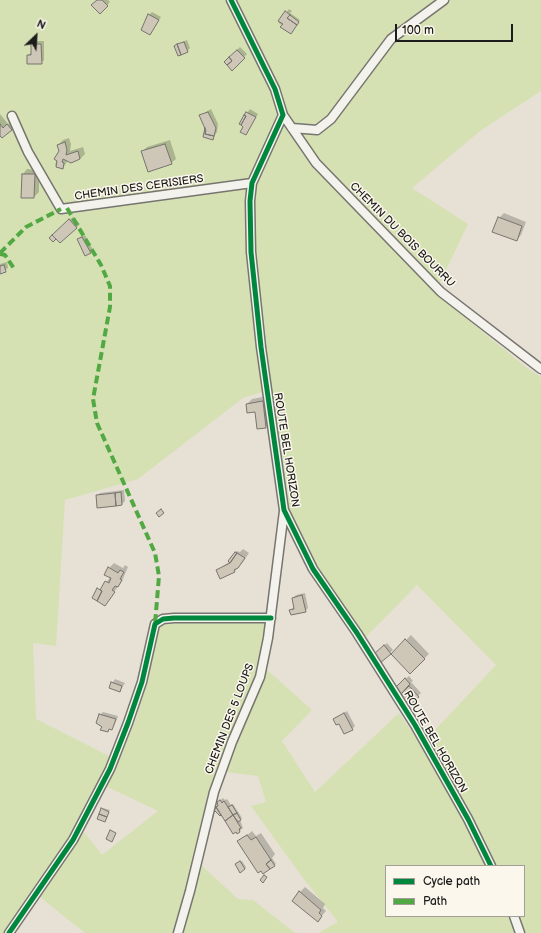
<!DOCTYPE html>
<html>
<head>
<meta charset="utf-8">
<style>
  body { margin:0 }
  #map { position:relative; width:541px; height:933px; overflow:hidden; background:#e7e1d5; font-family:"Balsamiq Sans",sans-serif }
  canvas { display:block }
  .legend { position:absolute; left:385px; top:865px; width:140px; height:52px; box-sizing:border-box; background:#fbf7ec; border:1px solid #a29f99; margin:0; padding:5px 7px; list-style:none; font-size:12px; color:#1c1c1c }
  .legend li { display:flex; align-items:center; gap:8px; height:20px }
  .legend b { width:20px; border:1px solid #a29f99 }
  .north { position:absolute; left:16px; top:16px; width:40px; height:40px; -webkit-text-stroke:3px #fbf7ec; paint-order:stroke; rotate:25deg; font-size:11px; font-weight:700; line-height:16px; text-align:center; color:#1c1c1c }
  .north::after { content:''; display:block; margin:auto; width:14px; height:18px; background:#1c1c1c; clip-path:polygon(50% 0,100% 100%,50% 72%,0 100%) }
  .scale { position:absolute; left:395px; top:24px; width:118px; height:18px; box-sizing:border-box; border:2px solid #1c1c1c; border-top:0; padding-left:5px; font-size:12px; line-height:14px; white-space:nowrap; color:#1c1c1c; -webkit-text-stroke:3px #fbf7ec; paint-order:stroke }
</style>
</head>
<body>
<div id="map">
<canvas width="541" height="933"></canvas>
<ul class="legend">
<li><b style="height:5px;background:#00873e"></b>Cycle path</li>
<li><b style="height:5px;background:#52a943"></b>Path</li>
</ul>
<div class="north">N</div>
<div class="scale">100 m</div>
</div>
<script>
const ctx = document.querySelector('canvas').getContext('2d');
ctx.lineJoin = 'round';
function fillPath(path, color) { ctx.fillStyle = color; ctx.fill(path, 'evenodd'); }
const poly = rows => new Path2D(rows.map(r => 'M' + r).join(''));
function strokePath(path, color, width, dash) { ctx.strokeStyle = color; ctx.lineWidth = width; ctx.lineCap = dash ? 'butt' : 'round'; ctx.setLineDash(dash || []); ctx.stroke(path); }
function write(font, color, halo, rows, align = 'center') {
  ctx.font = font + ' "Balsamiq Sans",sans-serif'; ctx.lineWidth = 3; ctx.setLineDash([]); ctx.textBaseline = 'middle'; ctx.strokeStyle = halo; ctx.fillStyle = color; for (const [text, x, y, turn = 0] of rows) {
    ctx.save(); ctx.translate(x, y); ctx.rotate((+turn || 0) * Math.PI / 180); ctx.textAlign = isNaN(turn) ? turn : align; if (halo) ctx.strokeText(text, 0, 0); ctx.fillText(text, 0, 0); ctx.restore();
  }
}
fillPath(poly([
  [0,0,541,0,541,91,480,131,412,188,468,224,435,293,527,368,541,377,541,933,318,933,338,922,303,878,251,806,266,802,258,776,226,772,266,669,312,710,282,741,315,792,399,713,421,745,496,665,417,585,366,637,317,566,288,508,272,389,243,398,138,479,65,500,56,646,33,643,36,719,119,761,137,716,147,678,157,630,167,623,265,621,263,642,254,679,226,743,207,796,201,831,173,933,85,933,35,893,6,933,0,933],
  [97,782,158,811,102,855,76,822],
  [386,866,524,866,524,916,386,916],
  [201,865,238,899,253,900,295,933,183,933]
]), '#d5e1b3');
fillPath(poly([
  [98,0,108,0,110,2,100,13],
  [289,9,292,11,290,13,300,20,293,30,284,21,281,25,278,22],
  [152,12,161,17,150,34,149,15],
  [187,40,190,48,187,51,180,43],
  [35,41,44,41,44,60,41,63,28,55,32,52,32,44],
  [240,47,247,54,232,69,225,62],
  [211,109,218,124,217,132,213,138,204,135,207,131,201,115],
  [250,109,258,114,246,134,244,126,240,123],
  [0,114,8,124,12,120,16,125,11,129,0,135],
  [69,138,71,144,70,151,83,147,85,154,80,159,68,160,63,168,55,165,60,151,58,145,63,140],
  [170,140,176,159,171,163,142,152,147,147],
  [27,169,39,170,39,192,34,197,23,174],
  [504,213,526,222,521,235,517,240,499,218],
  [73,217,80,224,77,227,60,242,56,238,50,238],
  [85,235,93,250,90,252,78,239],
  [7,262,8,268,0,273,0,264],
  [268,396,270,422,266,427,255,411,247,404,252,399],
  [124,490,125,501,122,504,97,496,100,493],
  [243,549,249,553,243,562,235,571,220,578,217,570,229,562,237,551,240,552],
  [114,563,123,568,125,565,128,567,122,581,105,605,98,589,102,589,110,577,109,568],
  [305,593,308,608,305,611,290,610,294,607,293,598,296,595],
  [411,635,429,654,410,672,392,654],
  [387,643,393,650,380,662,375,654],
  [409,676,413,681,411,682,421,693,409,705,397,687],
  [115,679,125,683,120,691,110,687],
  [347,711,355,726,352,729,335,719],
  [103,712,118,716,114,726,107,731,103,726,100,715],
  [223,798,225,800,227,799,231,805,233,804,242,818,240,820,243,828,237,833,216,810,219,806,218,803],
  [103,808,110,810,105,821,102,809],
  [252,831,256,836,261,833,275,854,272,858,276,864,263,872,239,842],
  [242,861,246,867,245,869,237,863],
  [305,887,325,904,323,908,326,911,318,920,300,892]
]), '#0003');
const building = poly([
  [97,0,102,0,108,6,100,14,91,5,97,0],
  [285,11,290,15,287,18,297,25,291,34,280,27,283,24,278,21,285,11],
  [148,14,159,20,150,35,141,30,148,14],
  [290,15,299,22,297,25,287,18,290,15],
  [184,42,188,52,181,55,177,44,184,42],
  [31,44,41,44,42,64,27,64,27,55,31,55,31,44],
  [177,44,181,55,178,56,174,46,177,44],
  [237,50,245,58,232,71,227,65,232,61,229,57,237,50],
  [229,57,232,61,227,65,224,62,229,57],
  [208,112,216,128,214,136,205,134,206,131,199,115,208,112],
  [246,112,256,117,246,135,240,132,243,127,241,125,246,116,244,115,246,112],
  [244,115,246,116,241,125,239,124,244,115],
  [0,124,3,128,7,124,12,130,2,138,0,136,0,124],
  [205,128,205,134,214,136,213,140,203,137,205,128],
  [65,142,67,150,66,155,78,151,80,159,71,163,63,159,62,162,64,163,63,169,56,167,57,161,54,159,59,151,57,145,65,142],
  [165,144,172,164,148,172,141,151,165,144],
  [22,174,35,174,34,198,21,198,22,174],
  [498,217,522,226,517,241,492,232,498,217],
  [69,219,77,228,60,243,52,235,69,219],
  [52,235,56,239,53,242,49,238,52,235],
  [82,237,91,253,85,256,77,239,82,237],
  [4,265,6,272,0,274,0,266,4,265],
  [263,401,266,428,257,429,255,412,247,413,246,404,263,401],
  [121,492,122,505,116,506,115,493,121,492],
  [115,493,116,506,97,508,96,495,115,493],
  [161,509,164,513,159,517,156,513,161,509],
  [235,552,237,553,230,563,228,561,235,552],
  [237,553,245,558,238,568,234,570,235,572,220,579,216,570,230,563,237,553],
  [108,567,118,573,120,570,124,572,120,579,122,580,118,587,115,586,112,590,115,592,105,606,97,601,102,591,100,590,105,581,109,583,111,578,104,575,108,567],
  [97,588,102,591,97,601,92,598,97,588],
  [302,595,306,612,291,615,289,610,294,609,292,598,302,595],
  [405,639,425,659,410,674,391,654,405,639],
  [384,645,391,654,380,663,374,654,384,645],
  [405,678,410,684,401,694,396,687,405,678],
  [111,682,122,686,120,692,109,688,111,682],
  [409,686,419,697,409,706,401,694,409,686],
  [344,713,353,730,344,734,339,724,336,725,333,719,344,713],
  [99,714,116,719,112,730,109,729,108,732,100,730,102,727,96,723,99,714],
  [220,800,222,803,224,801,233,815,225,821,216,807,218,806,217,802,220,800],
  [232,805,237,813,233,815,228,807,232,805],
  [216,807,221,815,220,816,214,810,216,807],
  [101,808,109,812,107,817,99,814,101,808],
  [237,813,241,820,238,822,233,815,237,813],
  [99,814,107,817,105,822,97,819,99,814],
  [233,815,241,828,239,829,240,832,237,834,236,832,233,834,225,821,233,815],
  [110,830,116,833,112,842,106,839,110,830],
  [247,835,251,840,256,837,271,860,266,864,270,869,263,874,261,871,258,873,237,841,247,835],
  [271,860,275,866,270,869,266,864,271,860],
  [240,861,245,869,240,873,235,864,240,861],
  [264,875,267,877,263,883,260,880,264,875],
  [299,891,321,910,319,913,322,916,318,922,292,901,299,891]
]);
fillPath(building, '#cec6b7');
strokePath(building, '#77756f', 1);
const minor = poly([
  [231,0,275,89,283,115,252,183,250,201,251,252,261,347,284,510,313,569,357,633,415,725,468,819,491,866],
  [283,115,316,163,441,292,541,369],
  [12,116,28,152,61,209,252,183],
  [292,128,317,130,331,119,391,39,444,0],
  [514,916,520,933],
  [9,933,73,840,110,769,128,723,142,682,155,624,163,619,174,618,271,618],
  [178,933,190,891,214,792,232,742,260,677,268,638,284,511]
]);
strokePath(minor, '#77756f', 11);
strokePath(minor, '#f4f2ed', 8);
strokePath(poly([
  [67,208,101,265,110,286,110,307,93,399,97,423,155,553,159,576,155,624],
  [0,253,26,227,61,209],
  [0,254,5,255,15,270]
]), '#52a943', 4, [8, 4]);
strokePath(poly([
  [231,0,275,89,283,115,252,183,250,201,251,252,261,347,284,510,313,569,357,633,415,725,468,819,491,866],
  [9,933,73,840,110,769,128,723,142,682,155,624,163,619,174,618,271,618]
]), '#00873e', 5);
write('11px', '#1c1c1c', '#fbf7ec', [
  ["CHEMIN DES CERISIERS",139,188,-8],
  ["CHEMIN DU BOIS BOURRU",402,235,45],
  ["ROUTE BEL HORIZON",286,450,81],
  ["CHEMIN DES 5 LOUPS",230,719,-69],
  ["ROUTE BEL HORIZON",435,742,60]
]);
</script>
</body>
</html>
